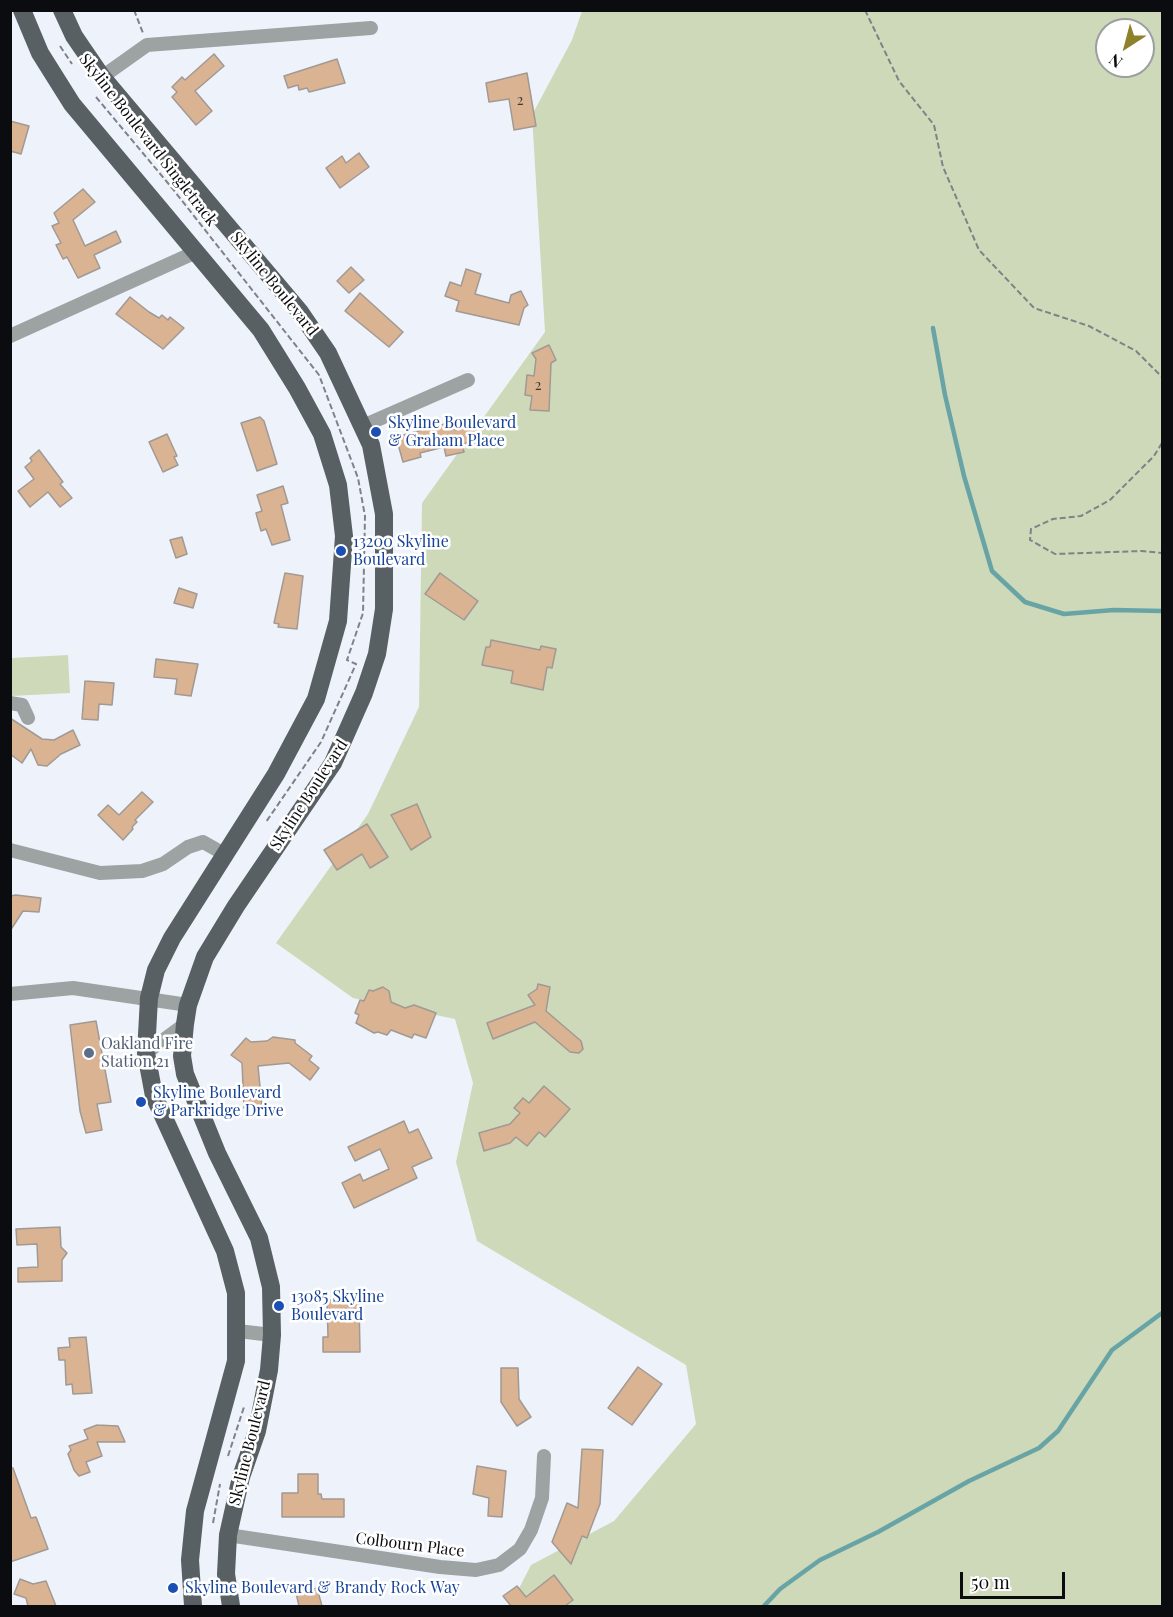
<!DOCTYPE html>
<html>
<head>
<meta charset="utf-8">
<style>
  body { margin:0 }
  #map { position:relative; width:1173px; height:1617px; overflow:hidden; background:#eef3fb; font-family:"Playfair Display",serif }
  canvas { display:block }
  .frame { position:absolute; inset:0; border:12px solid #0b0c0f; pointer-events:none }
  .north { position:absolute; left:1095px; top:18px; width:60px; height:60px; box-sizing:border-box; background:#fff; border:2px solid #9d9e9f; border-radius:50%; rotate:216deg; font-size:16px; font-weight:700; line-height:24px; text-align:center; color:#0b0c0f }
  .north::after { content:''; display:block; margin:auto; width:21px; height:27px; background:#8d8129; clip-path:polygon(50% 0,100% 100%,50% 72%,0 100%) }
  .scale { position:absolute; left:960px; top:1572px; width:105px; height:27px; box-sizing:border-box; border:3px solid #0b0c0f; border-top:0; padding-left:8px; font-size:18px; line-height:21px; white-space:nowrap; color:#0b0c0f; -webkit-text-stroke:4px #fff; paint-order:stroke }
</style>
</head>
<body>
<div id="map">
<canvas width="1173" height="1617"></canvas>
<div class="frame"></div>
<div class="north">N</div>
<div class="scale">50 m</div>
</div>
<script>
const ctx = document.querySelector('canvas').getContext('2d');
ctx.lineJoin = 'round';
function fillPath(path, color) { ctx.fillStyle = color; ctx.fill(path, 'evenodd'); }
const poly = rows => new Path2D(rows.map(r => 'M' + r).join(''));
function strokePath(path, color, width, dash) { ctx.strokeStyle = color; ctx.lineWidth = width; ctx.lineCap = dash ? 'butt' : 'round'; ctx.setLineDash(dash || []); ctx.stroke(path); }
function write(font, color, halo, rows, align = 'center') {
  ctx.font = font + ' "Playfair Display",serif'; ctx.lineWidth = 5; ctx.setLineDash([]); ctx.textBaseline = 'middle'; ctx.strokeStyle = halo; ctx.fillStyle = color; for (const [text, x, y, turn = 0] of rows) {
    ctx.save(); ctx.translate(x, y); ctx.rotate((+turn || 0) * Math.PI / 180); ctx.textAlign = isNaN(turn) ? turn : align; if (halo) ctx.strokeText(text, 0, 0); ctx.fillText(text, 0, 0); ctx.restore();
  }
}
fillPath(poly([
  [582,11,1162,11,1162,1606,510,1606,531,1565,614,1521,696,1424,686,1365,477,1241,456,1162,473,1083,455,1019,353,998,276,943,368,814,419,707,422,503,545,332,532,115,572,40],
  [1107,30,1143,30,1143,66,1107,66],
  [68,655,70,693,11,696,11,658]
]), '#cdd9b8');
strokePath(poly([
  [933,328,945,395,964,476,992,571,1025,602,1064,614,1114,610,1162,611],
  [764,1606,780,1589,820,1560,878,1532,969,1481,1039,1448,1058,1431,1112,1350,1162,1313]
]), '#68a4a5', 4.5);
const building = poly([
  [214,54,224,66,195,91,212,111,196,125,172,97,177,92,172,87,182,77,185,80,214,54],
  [337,59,345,83,309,92,307,88,299,90,298,85,288,88,284,76,337,59],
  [527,73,536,126,514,130,509,99,489,102,486,83,527,73],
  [10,121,29,126,21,154,10,151,10,121],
  [359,153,369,167,340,188,326,168,342,156,346,163,359,153],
  [83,189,95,202,73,220,85,246,116,231,121,242,94,255,100,268,78,278,67,257,63,259,56,245,61,243,52,226,59,223,54,213,83,189],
  [351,267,364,280,349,293,337,281,351,267],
  [466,269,481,274,475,294,509,303,511,295,521,291,528,305,524,308,519,325,456,311,459,301,445,296,450,282,461,286,466,269],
  [360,293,403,332,389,347,345,311,360,293],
  [130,297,149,312,159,318,162,315,168,320,170,317,184,328,163,349,116,314,130,297],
  [549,345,556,360,551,363,549,411,530,410,532,396,525,395,527,375,534,376,536,359,532,353,549,345],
  [260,417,264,421,277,464,257,471,241,423,260,417],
  [448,423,449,427,453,426,455,430,475,425,479,440,462,444,464,452,446,456,444,447,420,453,421,457,403,462,396,437,448,423],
  [167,434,177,456,174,457,178,465,163,472,149,442,167,434],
  [39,450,63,482,60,484,72,498,60,507,48,492,30,507,18,491,34,479,25,467,32,461,30,458,39,450],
  [283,486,288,503,281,505,290,540,272,545,266,529,261,531,256,513,262,511,257,495,283,486],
  [182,537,187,554,176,558,170,540,182,537],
  [285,573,303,576,297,629,278,627,279,624,274,623,285,573],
  [440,573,478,601,464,620,425,594,440,573],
  [179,588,197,594,193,608,174,603,179,588],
  [491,640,540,650,541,646,556,649,552,668,547,667,543,690,511,683,513,671,482,665,486,647,490,647,491,640],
  [156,659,198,664,191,696,175,694,177,679,154,677,156,659],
  [85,681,114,683,112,705,99,704,98,720,82,719,85,681],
  [10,718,42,739,54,740,73,730,80,745,61,754,47,766,38,765,31,749,22,763,10,754,10,718],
  [142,792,153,802,135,820,137,822,132,827,133,829,123,840,98,815,108,805,119,815,142,792],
  [417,804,431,837,411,850,391,815,417,804],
  [367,824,388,857,370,868,362,854,337,870,324,850,367,824],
  [16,895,41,898,39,912,23,911,10,931,10,896,16,895],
  [538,984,550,987,546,1011,581,1041,583,1049,579,1053,570,1052,535,1022,493,1039,487,1023,535,1005,528,995,537,989,538,984],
  [383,987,389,991,391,1002,405,1008,414,1005,436,1013,426,1038,414,1034,412,1038,391,1030,387,1035,378,1032,374,1033,356,1023,359,1015,355,1013,360,1000,364,1001,369,990,373,991,383,987],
  [96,1021,111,1102,97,1104,102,1130,86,1133,80,1111,70,1025,96,1021],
  [273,1037,295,1040,295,1043,312,1056,309,1060,319,1068,310,1080,289,1063,258,1066,262,1107,244,1108,242,1063,231,1055,246,1038,251,1042,267,1041,273,1037],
  [544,1086,570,1109,545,1137,539,1132,527,1146,516,1137,510,1143,484,1151,479,1133,510,1124,520,1113,514,1108,523,1098,529,1103,544,1086],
  [404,1121,409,1133,418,1129,432,1158,412,1167,417,1178,354,1208,342,1183,360,1174,363,1181,389,1169,380,1149,355,1161,348,1147,404,1121],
  [60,1227,61,1247,67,1253,62,1260,62,1281,18,1282,18,1268,38,1267,37,1244,17,1245,16,1229,60,1227],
  [327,1300,359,1300,360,1352,323,1352,323,1337,328,1337,327,1300],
  [86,1337,92,1393,73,1394,72,1384,66,1385,65,1360,59,1360,58,1348,70,1347,69,1338,86,1337],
  [638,1367,662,1384,632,1425,608,1408,638,1367],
  [501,1368,518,1368,519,1399,531,1417,517,1426,501,1402,501,1368],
  [97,1425,118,1426,125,1442,97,1442,102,1456,86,1462,90,1472,79,1476,74,1470,68,1454,71,1450,69,1446,88,1439,84,1430,97,1425],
  [582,1449,603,1450,600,1504,587,1538,582,1536,571,1564,552,1542,567,1503,578,1508,582,1449],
  [477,1466,506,1471,502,1517,488,1516,489,1498,473,1494,477,1466],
  [10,1468,13,1468,31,1518,36,1517,48,1549,10,1562,10,1468],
  [298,1474,318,1474,318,1494,321,1494,322,1499,344,1499,344,1517,282,1517,282,1493,298,1493,298,1474],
  [554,1575,573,1600,565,1606,511,1606,503,1596,517,1586,526,1597,554,1575],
  [20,1579,33,1584,46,1581,56,1606,28,1606,26,1598,14,1594,20,1579],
  [317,1588,322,1606,299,1606,296,1593,317,1588]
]);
fillPath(building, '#dab393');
strokePath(building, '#a19993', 1.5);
strokePath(poly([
  [134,10,143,33],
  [865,10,899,81,934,125,943,167,979,250,1034,308,1089,326,1136,351,1162,377],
  [60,46,72,64],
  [96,97,172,188,319,375,358,478,365,516,363,613,347,660,356,664,321,742,266,822],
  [1162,443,1154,456,1110,500,1081,516,1053,519,1031,529,1030,540,1055,554,1142,551,1162,553],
  [228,1456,244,1407],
  [213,1523,220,1484]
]), '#7f8287', 2, [6, 3]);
strokePath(poly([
  [102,77,147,45,371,28],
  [10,336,196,252],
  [363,426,468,380],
  [10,703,22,705,28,718],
  [10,850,100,873,142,871,163,864,188,847,203,842,226,855],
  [10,994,73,988,188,1005],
  [146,1053,185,1024],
  [238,1331,272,1335],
  [228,1535,440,1567,476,1570,499,1565,520,1549,531,1530,542,1498,544,1456]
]), '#9da2a3', 14);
strokePath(poly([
  [22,10,40,53,72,104,261,330,297,388,322,434,338,485,344,536,338,621,316,699,276,774,172,938,156,970,149,998,146,1053,154,1096,225,1251,236,1293,236,1361,195,1511,190,1560,193,1606],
  [62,10,74,36,102,77,300,312,328,353,371,445,384,514,384,609,377,654,364,693,333,763,236,906,205,957,188,1005,185,1024,182,1056,185,1074,217,1153,259,1238,271,1287,272,1335,269,1370,257,1431,241,1477,228,1535,226,1574,231,1606]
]), '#586063', 18);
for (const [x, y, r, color] of [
  [376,432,6,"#1a4fb4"],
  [341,551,6,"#1a4fb4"],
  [89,1053,6,"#5c6f8a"],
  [141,1102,6,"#1a4fb4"],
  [279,1306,6,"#1a4fb4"],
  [173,1588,6,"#1a4fb4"]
]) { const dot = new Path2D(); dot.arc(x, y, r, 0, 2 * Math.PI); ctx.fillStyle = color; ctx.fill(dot); strokePath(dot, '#fff', 2); }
write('14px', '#3f3630', null, [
  ["2",520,101],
  ["2",538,386]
]);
write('16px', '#0b0c0f', '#fff', [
  ["Skyline Boulevard Singletrack",148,140,52],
  ["Skyline Boulevard",274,284,51],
  ["Skyline Boulevard",309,795,-57],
  ["Skyline Boulevard",250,1443,-76],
  ["Colbourn Place",410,1545,7]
]);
write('16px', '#164399', '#fff', [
  ["Skyline Boulevard",388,423],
  ["& Graham Place",388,441],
  ["13200 Skyline",353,542],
  ["Boulevard",353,560],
  ["Skyline Boulevard",153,1093],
  ["& Parkridge Drive",153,1111],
  ["13085 Skyline",291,1297],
  ["Boulevard",291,1315],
  ["Skyline Boulevard & Brandy Rock Way",185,1588]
], 'left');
write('16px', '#4e5e75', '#fff', [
  ["Oakland Fire",101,1044],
  ["Station 21",101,1062]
], 'left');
</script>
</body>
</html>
